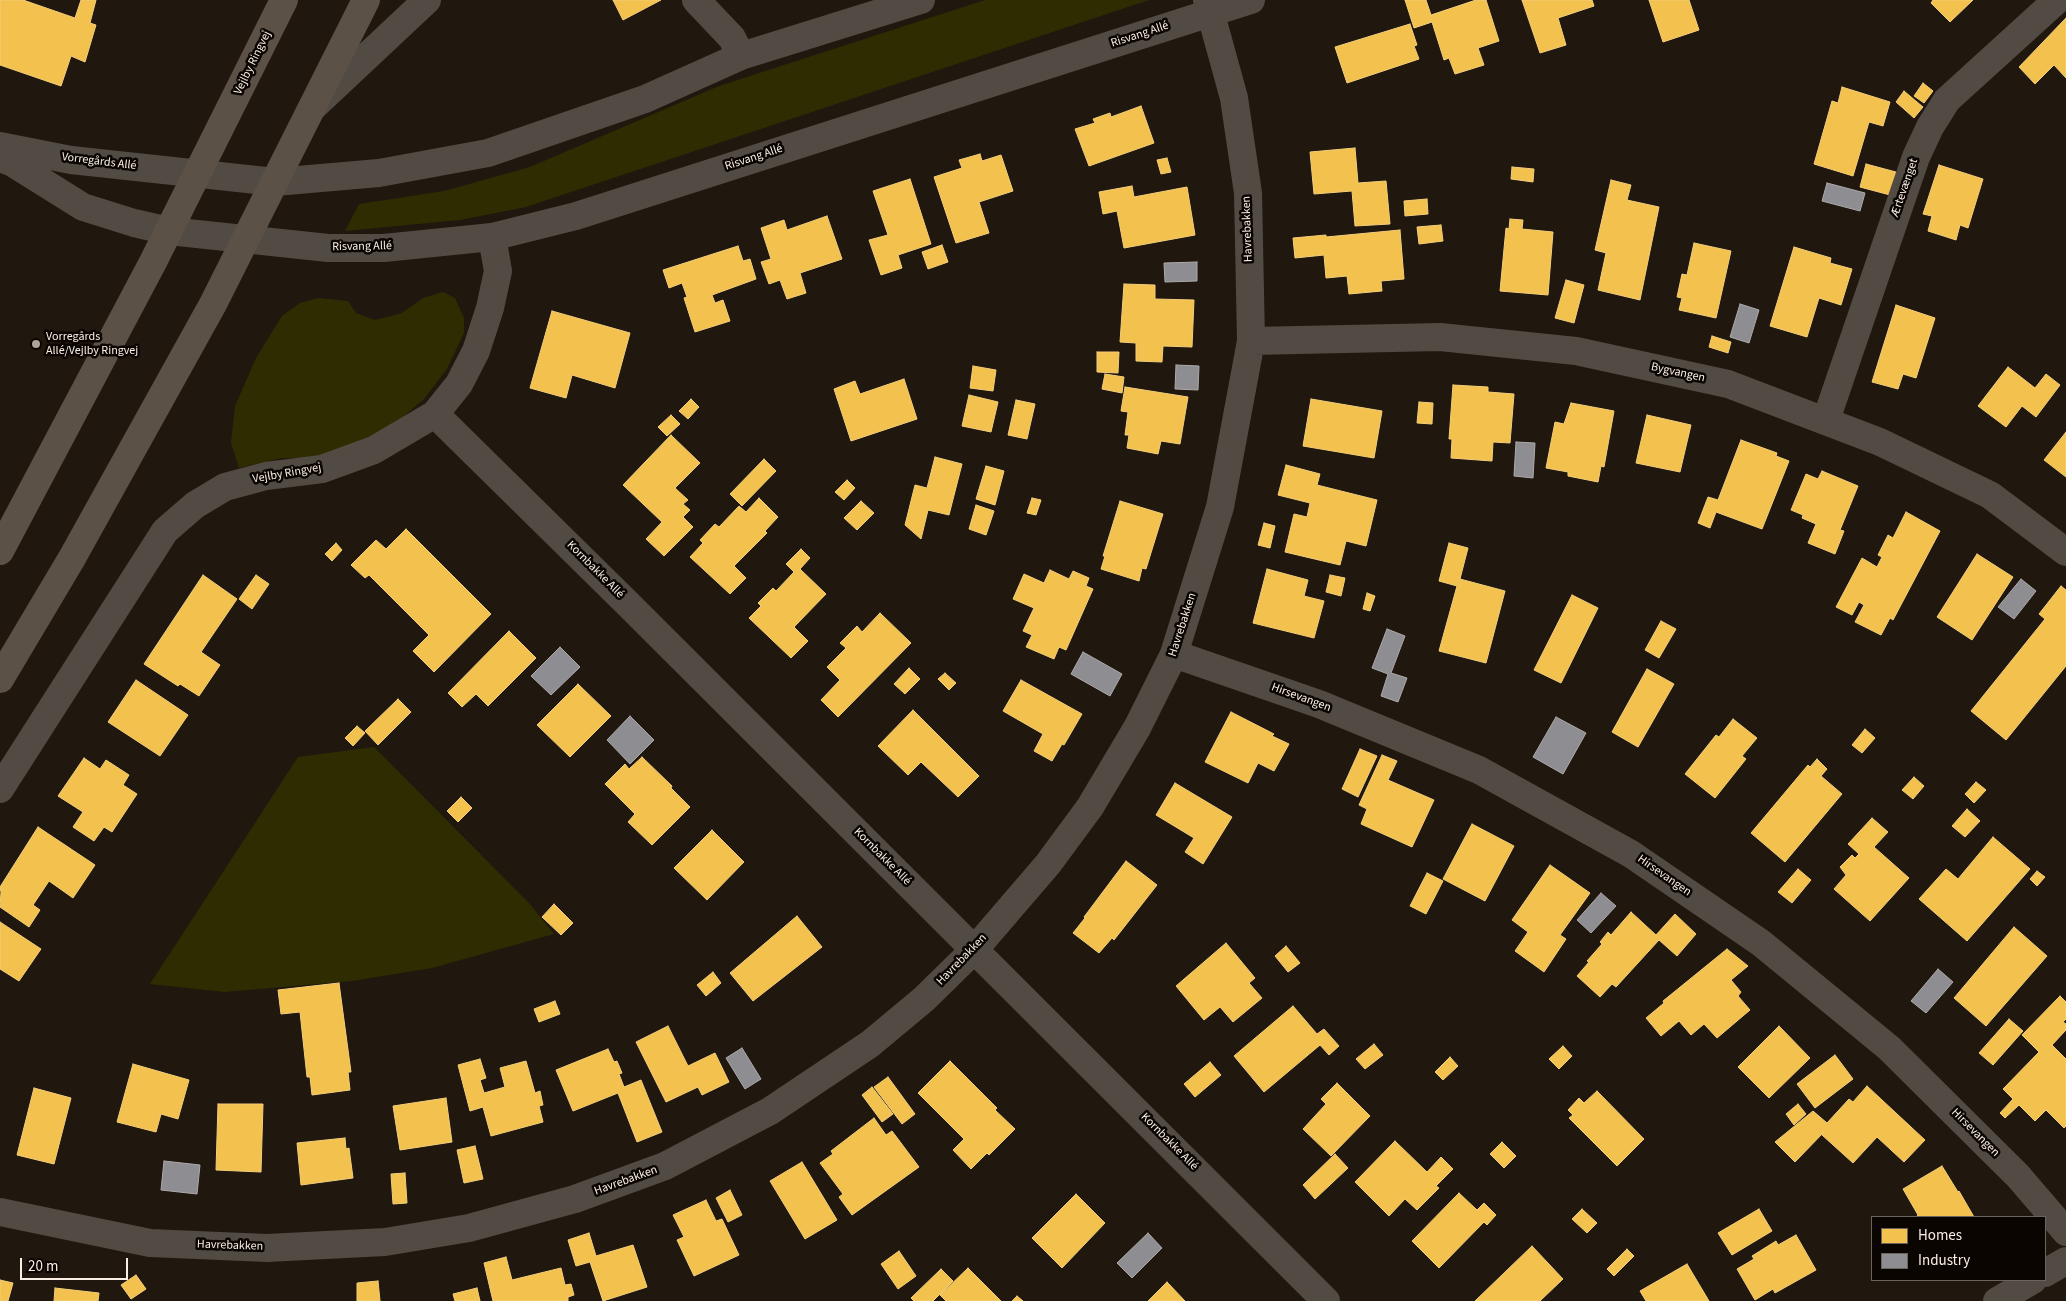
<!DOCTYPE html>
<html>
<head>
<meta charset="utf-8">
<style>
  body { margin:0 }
  #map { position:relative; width:2066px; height:1301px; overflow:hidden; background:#20170e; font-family:"Source Sans 3",sans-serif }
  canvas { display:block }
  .legend { position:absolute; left:1871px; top:1216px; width:175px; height:65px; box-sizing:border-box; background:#0b0502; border:1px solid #6b635d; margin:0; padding:6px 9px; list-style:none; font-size:15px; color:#faefe5 }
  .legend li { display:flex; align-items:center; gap:10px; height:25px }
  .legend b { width:25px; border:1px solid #6b635d }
  .scale { position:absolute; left:20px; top:1258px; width:108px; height:22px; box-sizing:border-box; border:2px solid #faefe5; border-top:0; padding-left:6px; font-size:15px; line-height:18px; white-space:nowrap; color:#faefe5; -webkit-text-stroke:4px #0b0502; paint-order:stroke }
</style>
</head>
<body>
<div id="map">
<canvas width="2066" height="1301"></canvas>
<ul class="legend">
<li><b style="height:14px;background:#f2c14e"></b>Homes</li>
<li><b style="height:14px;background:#8d8d92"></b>Industry</li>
</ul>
<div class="scale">20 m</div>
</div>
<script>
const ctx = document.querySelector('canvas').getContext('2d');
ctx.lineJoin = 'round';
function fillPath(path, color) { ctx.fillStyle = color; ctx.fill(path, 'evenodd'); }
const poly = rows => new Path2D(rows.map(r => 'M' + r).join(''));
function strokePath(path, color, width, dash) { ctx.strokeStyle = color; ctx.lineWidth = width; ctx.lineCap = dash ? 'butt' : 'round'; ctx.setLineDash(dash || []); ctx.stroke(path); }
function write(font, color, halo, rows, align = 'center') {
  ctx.font = font + ' "Source Sans 3",sans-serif'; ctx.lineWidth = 5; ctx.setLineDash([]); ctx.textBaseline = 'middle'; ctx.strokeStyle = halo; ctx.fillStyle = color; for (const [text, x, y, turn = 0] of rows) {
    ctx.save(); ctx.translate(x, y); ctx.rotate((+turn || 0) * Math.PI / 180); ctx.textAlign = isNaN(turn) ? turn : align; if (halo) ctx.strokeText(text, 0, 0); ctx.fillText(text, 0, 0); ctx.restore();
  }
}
fillPath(poly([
  [985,0,1149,0,526,207,460,220,345,231,359,204,444,191,530,167,719,86],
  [443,292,455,298,464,318,464,333,447,369,424,399,403,417,370,437,339,451,310,458,282,458,239,468,231,443,235,406,256,358,282,316,300,303,318,298,348,301,356,313,375,320,402,313,423,298],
  [374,747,529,903,554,934,432,968,352,981,225,992,150,984,298,757]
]), '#2e2d02');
const homes = poly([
  [0,0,23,0,75,18,81,0,96,0,90,23,96,25,85,62,71,56,61,86,0,65,0,0],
  [613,0,661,0,623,20,613,0],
  [1405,0,1426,0,1431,15,1476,0,1486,0,1499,41,1478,48,1484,65,1455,74,1449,58,1444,60,1432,22,1414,28,1405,0],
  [1522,0,1592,0,1594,6,1558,18,1566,45,1540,53,1522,0],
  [1649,0,1689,0,1699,30,1663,42,1649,0],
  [1933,0,1973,0,1950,22,1931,3,1933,0],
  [2066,18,2066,78,2054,65,2035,84,2019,67,2066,18],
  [1410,24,1417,45,1414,46,1419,59,1347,83,1335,47,1410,24],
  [1923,83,1933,91,1924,103,1914,96,1923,83],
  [1842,87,1890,102,1883,126,1869,122,1853,176,1814,164,1832,101,1838,103,1842,87],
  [1904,91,1923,107,1914,118,1896,102,1904,91],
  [1141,106,1154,143,1089,166,1075,129,1095,123,1093,119,1110,113,1111,117,1141,106],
  [1355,148,1358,183,1386,181,1390,224,1355,226,1352,191,1314,194,1310,152,1355,148],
  [980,154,982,161,1001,155,1013,191,979,202,989,233,956,243,934,177,962,168,959,160,980,154],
  [1167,158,1171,172,1161,174,1157,160,1167,158],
  [1866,164,1896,172,1890,195,1860,187,1866,164],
  [1939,165,1983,179,1968,228,1960,225,1956,240,1928,231,1932,216,1923,214,1939,165],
  [1512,167,1534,169,1533,182,1511,179,1512,167],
  [910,179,931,244,898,255,902,268,881,275,869,240,888,235,873,191,910,179],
  [1611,180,1631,185,1627,200,1659,207,1640,300,1598,290,1606,253,1595,250,1611,180],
  [1132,186,1134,197,1187,187,1195,235,1124,248,1117,211,1103,214,1099,192,1132,186],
  [1427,199,1428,214,1405,216,1404,201,1427,199],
  [827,216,842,259,800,273,806,293,787,299,780,280,769,284,761,262,771,259,761,228,784,220,787,230,827,216],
  [1510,219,1523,220,1522,229,1553,232,1548,295,1500,291,1506,228,1509,229,1510,219],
  [1441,225,1443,241,1419,244,1417,227,1441,225],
  [1400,230,1404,279,1381,281,1382,291,1349,294,1347,276,1326,278,1324,255,1295,258,1293,238,1326,235,1326,237,1400,230],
  [1694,243,1731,251,1716,318,1679,310,1682,298,1677,297,1682,274,1687,275,1694,243],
  [942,245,948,262,928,269,922,252,942,245],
  [738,246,743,261,750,259,756,279,712,295,715,303,723,300,730,321,695,332,684,298,687,297,682,283,669,288,663,270,738,246],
  [1794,247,1831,258,1830,263,1852,269,1841,305,1819,298,1807,337,1770,326,1794,247],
  [1566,280,1584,285,1574,323,1555,318,1566,280],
  [1124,284,1155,285,1155,299,1194,300,1192,347,1163,346,1162,362,1136,361,1136,343,1120,342,1124,284],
  [1896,305,1935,318,1916,378,1903,374,1898,389,1872,382,1896,305],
  [552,311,630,333,615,388,572,375,566,398,530,388,552,311],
  [1712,336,1731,342,1728,353,1709,347,1712,336],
  [1097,352,1119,352,1118,373,1097,372,1097,352],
  [973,366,996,370,993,391,970,388,973,366],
  [2008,367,2035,388,2046,374,2060,385,2036,417,2022,406,2006,427,1978,406,2008,367],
  [1105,374,1124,377,1122,393,1102,389,1105,374],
  [904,379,917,419,851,441,834,389,855,381,860,394,904,379],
  [1453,385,1488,387,1488,392,1514,394,1510,443,1493,442,1492,461,1451,458,1452,439,1449,439,1453,385],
  [1125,387,1188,397,1180,444,1161,441,1158,454,1127,448,1129,435,1125,435,1128,412,1121,411,1125,387],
  [969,395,998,402,991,432,962,426,969,395],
  [691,399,699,407,688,419,679,411,691,399],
  [1311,399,1382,411,1374,458,1303,446,1311,399],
  [1016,400,1035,404,1027,439,1008,435,1016,400],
  [1419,402,1433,403,1432,424,1417,423,1419,402],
  [1571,403,1614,411,1604,467,1601,466,1598,482,1568,476,1568,472,1546,468,1555,422,1564,424,1571,403],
  [671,415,680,424,667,436,658,427,671,415],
  [1647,415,1691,425,1680,472,1636,463,1647,415],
  [2066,432,2066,477,2044,460,2066,432],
  [671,435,700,463,675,488,688,500,683,504,690,510,683,517,693,527,664,556,646,539,662,522,623,485,671,435],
  [1741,440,1777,453,1776,456,1789,461,1762,529,1716,512,1710,528,1698,523,1708,497,1718,500,1741,440],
  [935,457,962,464,949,515,928,510,921,539,905,525,915,485,927,488,935,457],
  [764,459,776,471,742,506,730,494,764,459],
  [1286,465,1320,474,1317,485,1377,500,1366,546,1346,541,1340,565,1285,552,1294,514,1307,517,1310,503,1278,495,1286,465],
  [986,466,1004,471,995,505,976,499,986,466],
  [1822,471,1858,486,1840,530,1844,531,1835,554,1808,543,1816,524,1802,518,1803,515,1791,510,1806,474,1818,479,1822,471],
  [847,480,855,488,844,500,835,492,847,480],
  [759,498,778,517,765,531,767,533,734,566,746,578,730,594,690,557,703,543,700,540,715,524,719,527,739,506,746,512,759,498],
  [1032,498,1041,500,1036,515,1027,513,1032,498],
  [861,501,874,513,857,530,844,518,861,501],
  [1120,501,1163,514,1146,569,1142,568,1139,581,1101,569,1105,556,1103,556,1120,501],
  [976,505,994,511,986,535,969,529,976,505],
  [1906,512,1940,531,1893,620,1890,618,1881,635,1855,622,1864,605,1859,602,1852,615,1836,607,1862,558,1877,567,1882,557,1878,555,1888,535,1893,538,1906,512],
  [1264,523,1275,526,1270,548,1258,545,1264,523],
  [406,529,491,614,434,672,413,651,429,635,369,575,365,578,351,565,376,540,386,549,406,529],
  [336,543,342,550,332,561,325,554,336,543],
  [1449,543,1468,548,1460,579,1505,591,1486,663,1439,651,1457,586,1439,581,1449,543],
  [801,549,810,558,800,569,826,594,794,627,808,641,791,658,749,618,761,606,758,603,773,588,776,591,794,572,786,564,801,549],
  [1977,554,2013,577,1972,640,1937,617,1977,554],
  [1267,569,1308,580,1304,596,1324,601,1314,638,1253,623,1267,569],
  [1050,570,1069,579,1073,571,1089,578,1086,586,1093,589,1066,650,1059,647,1054,659,1026,647,1032,635,1023,631,1034,608,1013,599,1024,574,1044,583,1050,570],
  [203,575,237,599,201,652,220,665,199,696,180,684,178,686,144,664,203,575],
  [256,575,269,584,252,609,239,599,256,575],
  [1330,575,1345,578,1341,596,1326,592,1330,575],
  [2061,586,2066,590,2066,666,2006,740,1971,711,2045,619,2039,614,2061,586],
  [1367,593,1375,596,1370,611,1363,609,1367,593],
  [1572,595,1598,608,1561,683,1534,670,1572,595],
  [880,613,911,643,838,717,821,700,840,680,827,667,846,648,840,643,857,626,862,632,880,613],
  [1661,621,1676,629,1659,658,1645,650,1661,621],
  [509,631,536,658,488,706,476,694,462,707,448,693,509,631],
  [909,668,920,679,905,694,894,684,909,668],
  [1647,669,1674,684,1638,747,1612,732,1647,669],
  [945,673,956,683,949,690,938,679,945,673],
  [136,680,188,715,160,756,108,722,136,680],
  [1021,680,1082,714,1064,745,1062,744,1052,761,1034,751,1043,734,1003,711,1021,680],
  [578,684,611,716,570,757,537,725,578,684],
  [398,699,411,712,378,745,365,731,398,699],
  [913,710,979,776,958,797,921,762,908,775,878,746,913,710],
  [1231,712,1274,734,1272,736,1289,744,1274,771,1258,763,1248,783,1205,762,1231,712],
  [1733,719,1757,738,1742,756,1746,759,1715,798,1685,774,1716,735,1719,737,1733,719],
  [357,726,365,733,353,746,345,738,357,726],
  [1865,729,1875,738,1862,753,1852,745,1865,729],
  [1360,749,1377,756,1358,797,1342,789,1360,749],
  [1382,755,1397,761,1388,780,1434,800,1412,847,1361,824,1367,809,1359,805,1382,755],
  [642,757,672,786,671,788,690,807,652,845,628,822,635,814,605,784,625,764,629,769,642,757],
  [84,758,100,769,106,760,129,775,123,785,137,794,112,832,104,827,94,841,73,827,83,812,58,796,84,758],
  [1817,759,1827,769,1821,776,1842,794,1785,862,1751,833,1808,765,1810,767,1817,759],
  [1914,777,1924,786,1913,799,1902,790,1914,777],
  [1976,782,1986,790,1974,803,1965,794,1976,782],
  [1175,783,1232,817,1203,864,1185,852,1194,838,1156,815,1175,783],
  [461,797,472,808,458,822,447,811,461,797],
  [1967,809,1980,821,1965,837,1952,826,1967,809],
  [1872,818,1888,832,1874,847,1909,878,1870,921,1834,889,1846,875,1840,867,1852,855,1855,858,1859,854,1848,844,1872,818],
  [1472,824,1514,846,1485,901,1443,879,1472,824],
  [38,827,95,865,73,898,49,881,33,905,40,910,29,927,0,907,1,892,0,887,38,827],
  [712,830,744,862,707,900,674,868,712,830],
  [1993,837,2030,869,1967,941,1919,899,1946,869,1958,879,1993,837],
  [1126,861,1157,885,1114,940,1112,938,1099,953,1073,933,1085,918,1084,917,1126,861],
  [1550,865,1590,893,1560,935,1566,939,1544,972,1515,951,1528,932,1512,920,1550,865],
  [1798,869,1811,880,1792,903,1778,892,1798,869],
  [2037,871,2045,877,2037,886,2030,879,2037,871],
  [1427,873,1443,881,1426,914,1410,906,1427,873],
  [554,904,573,923,561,935,542,917,554,904],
  [1631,912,1656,935,1675,914,1696,934,1677,956,1659,940,1616,987,1612,984,1600,997,1577,976,1589,962,1587,961,1602,944,1600,942,1608,932,1611,935,1631,912],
  [797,916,822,947,753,1001,730,973,797,916],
  [0,922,41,949,19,981,0,969,0,922],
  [2014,927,2047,956,1986,1026,1954,998,2014,927],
  [1226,943,1255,978,1249,983,1262,998,1233,1022,1220,1007,1204,1020,1176,986,1226,943],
  [1286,946,1300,963,1288,972,1275,956,1286,946],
  [1727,949,1748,966,1731,980,1741,992,1738,996,1750,1010,1717,1038,1704,1024,1691,1035,1679,1021,1661,1036,1646,1018,1664,1003,1663,1001,1727,949],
  [713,972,721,983,706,996,697,985,713,972],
  [339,983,351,1072,348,1072,350,1090,312,1095,310,1077,307,1077,300,1012,281,1014,278,990,339,983],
  [2060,996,2066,1002,2066,1019,2063,1022,2066,1024,2066,1030,2052,1045,2066,1059,2066,1126,2064,1128,2046,1110,2035,1121,2019,1105,2005,1118,2000,1113,2013,1099,2003,1089,2039,1052,2022,1035,2060,996],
  [555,1001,560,1014,539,1022,534,1009,555,1001],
  [1293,1006,1317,1034,1324,1029,1339,1046,1329,1055,1320,1045,1264,1092,1234,1056,1293,1006],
  [2009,1019,2023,1031,1993,1065,1979,1053,2009,1019],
  [668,1026,688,1066,715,1053,729,1082,702,1095,698,1087,666,1102,636,1042,668,1026],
  [1779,1026,1810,1058,1769,1098,1738,1067,1779,1026],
  [1374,1044,1383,1055,1365,1069,1356,1059,1374,1044],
  [1563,1046,1572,1056,1559,1069,1549,1059,1563,1046],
  [608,1049,614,1062,617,1061,622,1073,619,1074,624,1087,641,1080,662,1132,637,1142,618,1093,573,1111,556,1070,608,1049],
  [1835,1055,1853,1079,1815,1108,1797,1084,1835,1055],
  [1450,1057,1458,1066,1443,1080,1435,1072,1450,1057],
  [480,1059,486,1078,480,1080,484,1093,505,1087,500,1068,526,1061,535,1093,540,1091,543,1105,539,1106,543,1122,491,1136,483,1107,470,1111,458,1065,480,1059],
  [950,1061,997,1108,995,1110,1015,1129,989,1155,987,1153,971,1169,953,1150,964,1139,918,1093,950,1061],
  [1210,1062,1221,1075,1195,1097,1184,1084,1210,1062],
  [133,1064,189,1080,178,1119,161,1114,156,1132,117,1122,133,1064],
  [888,1077,915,1114,902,1124,874,1087,888,1077],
  [1337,1083,1370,1116,1331,1156,1303,1129,1326,1104,1321,1099,1337,1083],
  [1867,1086,1925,1140,1904,1162,1877,1137,1853,1163,1822,1135,1824,1132,1795,1162,1775,1142,1813,1111,1827,1123,1849,1099,1853,1102,1867,1086],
  [872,1087,893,1114,882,1122,862,1095,872,1087],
  [34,1088,71,1098,54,1164,17,1155,34,1088],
  [1597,1091,1644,1139,1617,1166,1569,1118,1573,1115,1568,1110,1579,1098,1584,1103,1597,1091],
  [446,1098,452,1142,400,1150,393,1106,446,1098],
  [218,1104,263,1104,261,1172,216,1170,218,1104],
  [1798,1104,1806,1114,1794,1125,1786,1114,1798,1104],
  [874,1118,886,1135,892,1131,919,1167,852,1215,839,1197,843,1194,820,1163,833,1154,831,1151,874,1118],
  [345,1138,346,1149,349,1148,353,1178,301,1185,297,1143,345,1138],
  [1395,1141,1427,1172,1441,1157,1453,1169,1436,1186,1439,1188,1417,1210,1405,1199,1389,1216,1355,1182,1395,1141],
  [1502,1142,1516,1156,1504,1168,1490,1154,1502,1142],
  [475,1146,483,1179,464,1183,457,1150,475,1146],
  [1335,1154,1348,1168,1315,1199,1303,1185,1335,1154],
  [802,1162,837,1220,805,1239,770,1181,802,1162],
  [1942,1166,1958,1192,1959,1191,1974,1217,1916,1217,1918,1215,1903,1189,1942,1166],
  [405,1173,407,1203,393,1204,391,1174,405,1173],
  [730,1190,742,1215,728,1222,716,1198,730,1190],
  [1459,1193,1477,1210,1484,1203,1496,1215,1487,1225,1484,1222,1439,1268,1412,1241,1459,1193],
  [1076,1194,1105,1223,1062,1268,1032,1238,1076,1194],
  [706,1200,716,1221,722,1219,739,1255,694,1276,677,1240,684,1237,673,1215,706,1200],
  [1582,1209,1597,1223,1587,1233,1572,1219,1582,1209],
  [1759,1209,1772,1231,1732,1255,1718,1233,1759,1209],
  [589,1233,596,1256,633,1245,647,1287,603,1301,590,1262,576,1266,568,1240,589,1233],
  [1796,1235,1816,1270,1775,1293,1773,1289,1755,1300,1737,1269,1754,1259,1752,1256,1776,1241,1778,1245,1796,1235],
  [1532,1246,1563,1279,1540,1301,1475,1301,1532,1246],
  [1627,1249,1634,1256,1614,1276,1607,1269,1627,1249],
  [899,1251,916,1276,898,1289,881,1264,899,1251],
  [506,1257,512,1280,561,1268,565,1285,571,1284,574,1295,568,1297,568,1301,493,1301,484,1263,506,1257],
  [1687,1264,1709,1301,1646,1301,1640,1291,1687,1264],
  [968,1268,1001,1301,946,1301,940,1295,968,1268],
  [941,1269,953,1281,933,1301,914,1301,911,1298,941,1269],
  [136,1275,146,1289,131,1299,121,1285,136,1275],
  [0,1280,13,1283,8,1301,0,1301,0,1280],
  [378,1281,380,1301,357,1301,357,1283,378,1281],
  [1167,1282,1185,1301,1148,1301,1167,1282],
  [55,1288,99,1293,98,1301,54,1301,55,1288],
  [477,1288,480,1301,455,1301,453,1294,477,1288],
  [1017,1296,1023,1301,1012,1301,1017,1296]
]);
fillPath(homes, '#f2c14e');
strokePath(homes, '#f4cf7b', 1);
const industry = poly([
  [1827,183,1865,193,1860,211,1822,201,1827,183],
  [1197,262,1197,281,1165,282,1164,263,1197,262],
  [1740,304,1759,310,1749,343,1730,337,1740,304],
  [1176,365,1199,366,1198,390,1175,389,1176,365],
  [1516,442,1535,443,1533,478,1514,476,1516,442],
  [2021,579,2036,591,2014,619,1998,607,2021,579],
  [1387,629,1405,636,1391,673,1407,678,1398,702,1381,696,1388,674,1372,668,1387,629],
  [560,647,580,667,551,695,531,676,560,647],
  [1083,652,1122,674,1110,696,1071,674,1083,652],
  [630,716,654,740,630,764,607,740,630,716],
  [1556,717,1586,733,1563,774,1533,757,1556,717],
  [1601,893,1616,906,1591,933,1577,920,1601,893],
  [1938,969,1953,982,1926,1013,1911,1001,1938,969],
  [742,1048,761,1079,745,1089,726,1058,742,1048],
  [164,1161,200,1165,197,1194,161,1190,164,1161],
  [1148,1233,1162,1248,1132,1278,1117,1263,1148,1233]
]);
fillPath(industry, '#8d8d92');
strokePath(industry, '#aeaaab', 1);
strokePath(poly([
  [696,0,732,38,741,56],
  [313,107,427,0],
  [0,146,71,160,275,182,379,173,488,153,645,99,741,56,921,0],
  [0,158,11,162,83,207,134,223,169,231,328,248,384,248,492,237,576,216,1251,0],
  [1251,341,1440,337,1576,351,1728,384,1880,442,1990,495,2066,552],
  [435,414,628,604,1326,1301],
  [1826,420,1916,157,1930,127,1947,100,2057,0],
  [1174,654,1319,704,1479,770,1631,854,1761,943,1889,1048,2018,1176,2066,1232],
  [0,789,165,531,195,505,225,487,266,476,322,469,374,450,435,414,459,384,476,351,490,308,498,271,492,237],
  [0,1212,150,1243,267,1248,385,1242,469,1228,575,1199,665,1166,770,1111,870,1044,924,999,975,949,1048,864,1090,807,1137,728,1174,654,1220,507,1251,341,1248,193,1234,98,1207,0],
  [2045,1273,2066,1261],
  [1997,1301,2033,1280]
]), '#514b44', 28);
strokePath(poly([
  [0,551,153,262,284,0],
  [0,679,72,558,213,304,366,0]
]), '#5c5147', 28);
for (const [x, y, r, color] of [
  [36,344,5,"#aea39a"]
]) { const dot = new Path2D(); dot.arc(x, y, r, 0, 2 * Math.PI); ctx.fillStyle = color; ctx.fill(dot); strokePath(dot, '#0b0502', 2); }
write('12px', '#faefe5', '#0b0502', [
  ["Risvang Allé",1140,35,-18],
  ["Vejlby Ringvej",253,63,-64],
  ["Risvang Allé",754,158,-18],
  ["Vorregårds Allé",99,162,7],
  ["Ærtevænget",1905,188,-71],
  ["Havrebakken",1248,229,-92],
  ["Risvang Allé",362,247,-1],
  ["Bygvangen",1678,373,12],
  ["Vejlby Ringvej",287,474,-10],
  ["Kornbakke Allé",595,570,45],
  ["Havrebakken",1183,625,-72],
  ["Hirsevangen",1301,698,20],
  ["Kornbakke Allé",882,857,45],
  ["Hirsevangen",1664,876,35],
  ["Havrebakken",962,960,-46],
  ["Hirsevangen",1975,1133,45],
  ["Kornbakke Allé",1169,1142,45],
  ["Havrebakken",626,1181,-20],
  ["Havrebakken",230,1246,2]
]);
write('12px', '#faefe5', '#0b0502', [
  ["Vorregårds",46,337],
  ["Allé/Vejlby Ringvej",46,351]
], 'left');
</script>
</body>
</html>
